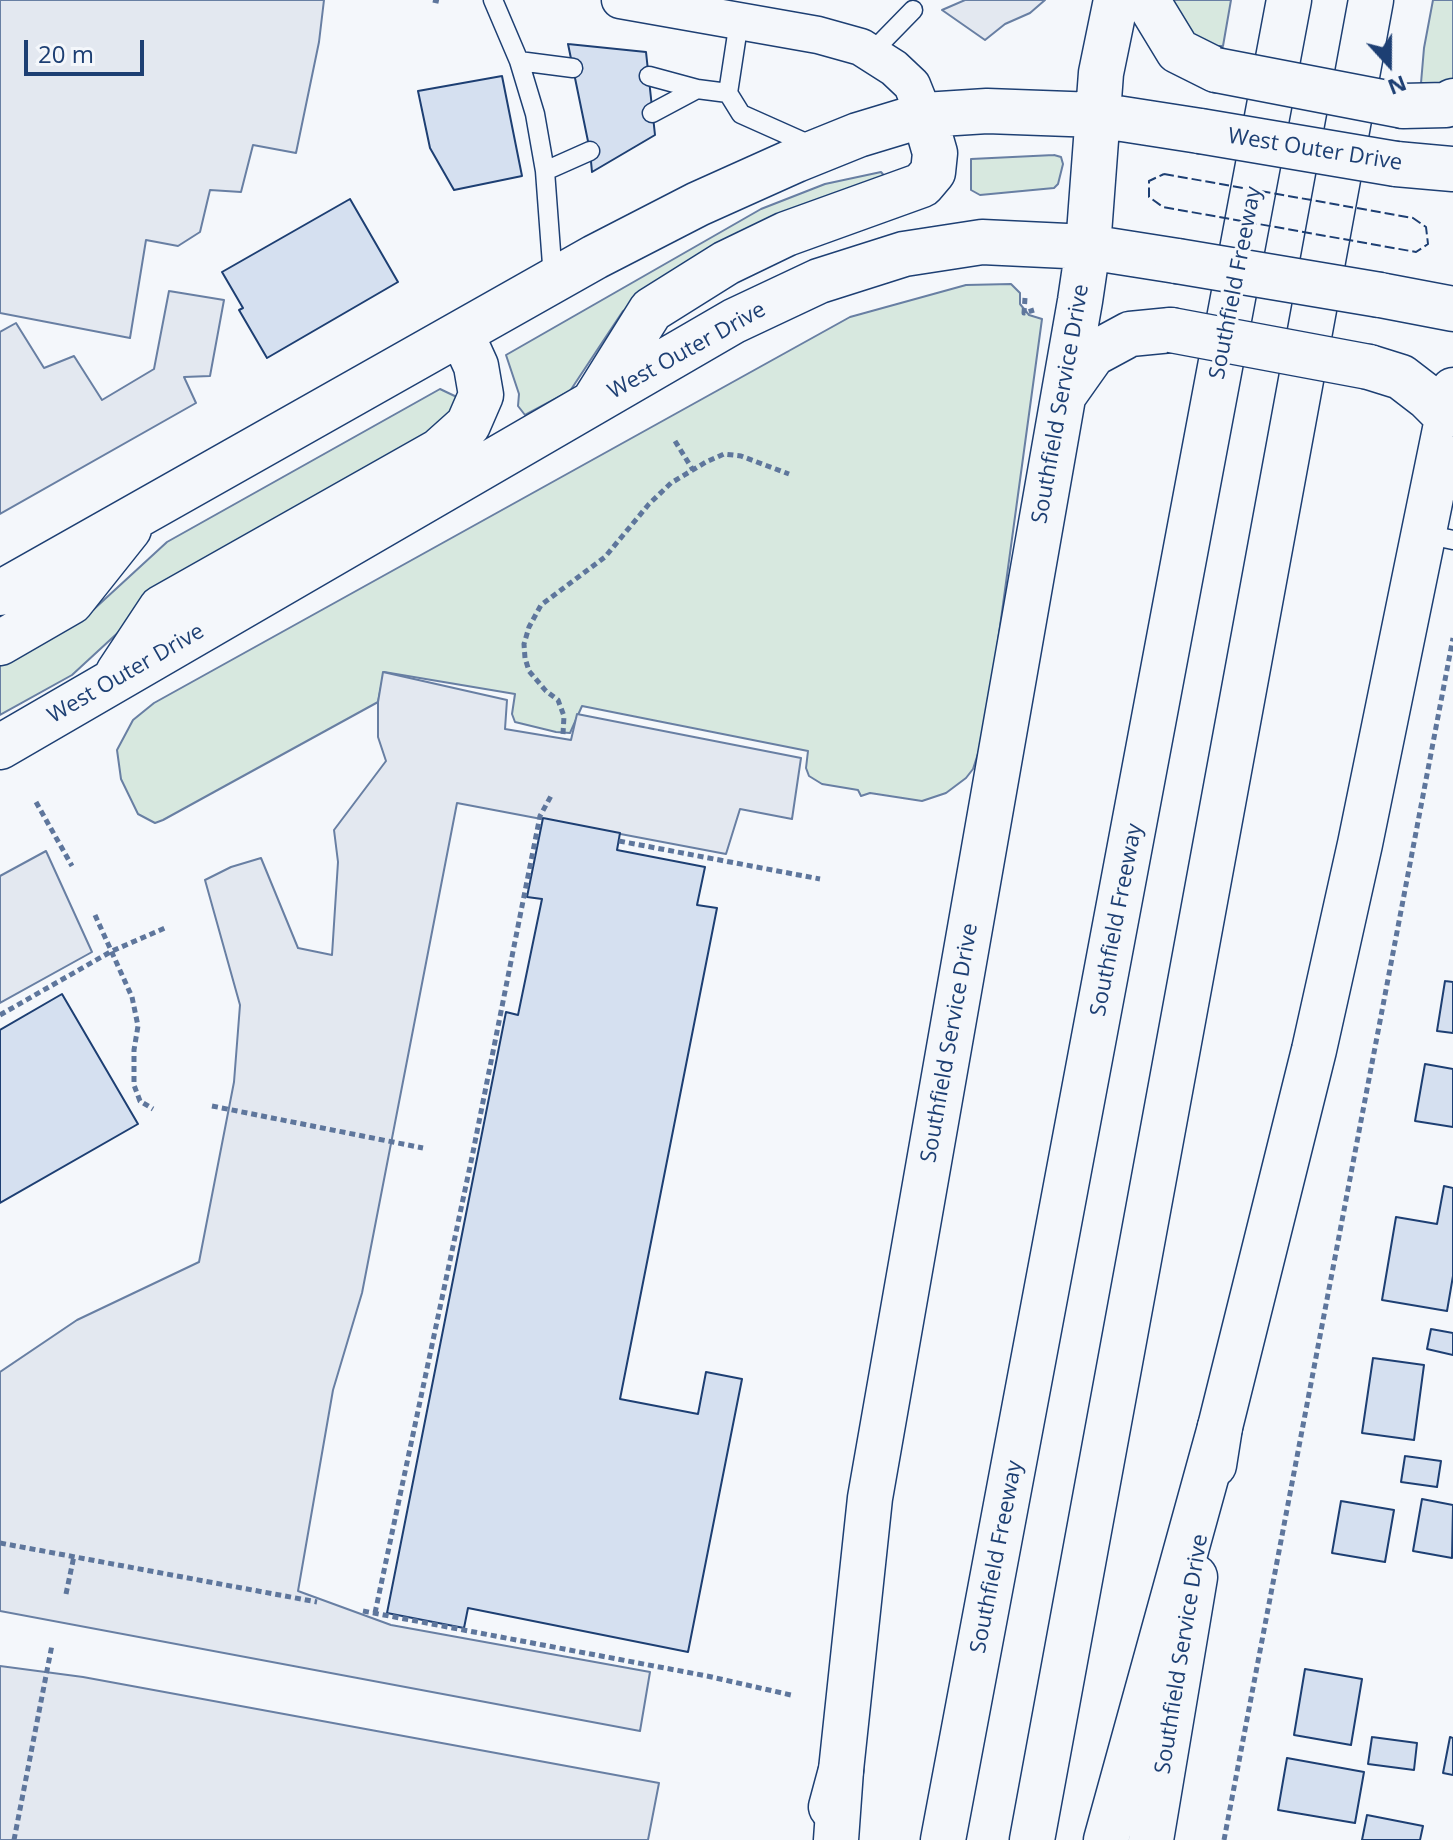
<!DOCTYPE html>
<html>
<head>
<meta charset="utf-8">
<style>
  body { margin:0 }
  #map { position:relative; width:1453px; height:1840px; overflow:hidden; background:#f4f7fb; font-family:"Open Sans",sans-serif }
  canvas { display:block }
  .north { position:absolute; left:1349px; top:24px; width:80px; height:80px; -webkit-text-stroke:6px #f4f7fb; paint-order:stroke; rotate:159deg; font-size:22px; font-weight:700; line-height:32px; text-align:center; color:#1d3f73 }
  .north::after { content:''; display:block; margin:auto; width:28px; height:36px; background:#1d3f73; clip-path:polygon(50% 0,100% 100%,50% 72%,0 100%) }
  .scale { position:absolute; left:24px; top:40px; width:120px; height:36px; box-sizing:border-box; border:4px solid #1d3f73; border-top:0; padding-left:10px; font-size:24px; line-height:28px; white-space:nowrap; color:#1d3f73; -webkit-text-stroke:6px #f4f7fb; paint-order:stroke }
</style>
</head>
<body>
<div id="map">
<canvas width="1453" height="1840"></canvas>
<div class="north">N</div>
<div class="scale">20 m</div>
</div>
<script>
const ctx = document.querySelector('canvas').getContext('2d');
ctx.lineJoin = 'round';
function fillPath(path, color) { ctx.fillStyle = color; ctx.fill(path, 'evenodd'); }
const poly = rows => new Path2D(rows.map(r => 'M' + r).join(''));
function strokePath(path, color, width, dash) { ctx.strokeStyle = color; ctx.lineWidth = width; ctx.lineCap = dash ? 'butt' : 'round'; ctx.setLineDash(dash || []); ctx.stroke(path); }
function write(font, color, halo, rows, align = 'center') {
  ctx.font = font + ' "Open Sans",sans-serif'; ctx.lineWidth = 6; ctx.setLineDash([]); ctx.textBaseline = 'middle'; ctx.strokeStyle = halo; ctx.fillStyle = color; for (const [text, x, y, turn = 0] of rows) {
    ctx.save(); ctx.translate(x, y); ctx.rotate((+turn || 0) * Math.PI / 180); ctx.textAlign = isNaN(turn) ? turn : align; if (halo) ctx.strokeText(text, 0, 0); ctx.fillText(text, 0, 0); ctx.restore();
  }
}
const green = poly([
  [1172,0,1231,0,1223,46,1211,46,1192,34,1172,0],
  [1433,0,1453,0,1453,79,1444,84,1421,83,1424,48,1433,0],
  [1054,155,1061,157,1063,164,1058,184,1054,188,980,195,971,190,971,159,1054,155],
  [881,172,887,179,738,246,623,311,570,391,525,415,518,406,519,394,506,355,761,209,825,184,881,172],
  [1011,284,1020,293,1020,304,1029,315,1042,319,986,729,973,769,966,778,946,793,922,801,870,793,861,796,858,790,822,784,809,776,806,768,808,751,582,706,570,733,556,732,515,722,512,714,515,694,384,672,378,702,163,820,155,823,138,814,121,779,117,750,133,720,154,703,850,317,966,285,1011,284],
  [440,389,461,399,462,411,148,605,72,675,0,715,0,663,93,610,167,542,440,389]
]);
fillPath(green, '#d7e8df');
strokePath(green, '#687fa3', 2);
const parking = poly([
  [0,0,324,0,319,42,296,153,253,145,241,192,210,190,200,232,178,246,146,240,130,338,0,313,0,0],
  [965,0,1045,0,1030,13,1005,24,985,40,942,10,965,0],
  [169,291,224,300,210,376,184,377,196,403,0,514,0,332,16,323,44,368,74,356,102,400,154,369,169,291],
  [383,672,507,700,505,729,571,740,577,714,801,758,792,819,740,809,726,854,457,803,362,1293,333,1390,298,1591,391,1625,650,1672,640,1731,0,1611,0,1372,77,1320,199,1262,234,1082,240,1005,205,880,231,867,261,858,298,948,332,955,338,862,334,830,386,761,378,737,378,702,383,672],
  [46,851,92,952,0,1003,0,876,46,851],
  [0,1666,83,1677,659,1783,648,1840,0,1840,0,1666]
]);
fillPath(parking, '#e3e8f0');
strokePath(parking, '#687fa3', 2);
const building = poly([
  [568,44,646,52,655,135,592,172,590,151,568,44],
  [502,76,522,176,454,190,430,148,418,91,502,76],
  [350,199,398,282,267,358,239,310,243,308,222,272,350,199],
  [543,818,620,833,617,850,705,867,697,905,717,908,620,1399,698,1414,706,1372,742,1379,688,1652,468,1608,464,1628,387,1613,506,1012,518,1015,542,899,527,897,543,818],
  [1445,981,1453,982,1453,1033,1437,1031,1445,981],
  [62,994,138,1124,0,1203,0,1030,62,994],
  [1425,1064,1453,1069,1453,1127,1415,1121,1425,1064],
  [1444,1186,1453,1188,1453,1276,1447,1311,1382,1300,1396,1217,1437,1224,1444,1186],
  [1431,1329,1453,1333,1453,1355,1427,1349,1431,1329],
  [1373,1358,1424,1365,1414,1440,1362,1433,1373,1358],
  [1405,1456,1441,1461,1437,1487,1401,1482,1405,1456],
  [1422,1499,1453,1505,1452,1558,1413,1551,1422,1499],
  [1341,1501,1394,1510,1385,1562,1332,1553,1341,1501],
  [1305,1669,1362,1679,1351,1745,1294,1735,1305,1669],
  [1372,1737,1417,1743,1414,1770,1368,1764,1372,1737],
  [1450,1737,1453,1738,1453,1775,1443,1773,1450,1737],
  [1287,1758,1364,1772,1355,1823,1278,1810,1287,1758],
  [1367,1815,1423,1826,1420,1840,1362,1840,1367,1815]
]);
fillPath(building, '#d5e0f0');
strokePath(building, '#1d3f73', 2);
const lane = poly([
  [493,0,519,61,535,114,545,171,553,278],
  [739,21,728,93,741,114,815,147],
  [871,53,913,10],
  [519,61,573,68],
  [649,76,697,89,728,93],
  [652,113,697,89],
  [545,171,590,151],
  [1425,534,1453,540]
]);
const street = poly([
  [620,0,818,35,861,47,894,68,912,85,924,115]
]);
const secondary = poly([
  [1147,0,1178,51,1216,70],
  [1403,106,1446,105,1453,101],
  [1396,164,1453,169],
  [1380,295,1453,309],
  [1369,367,1401,377,1427,397,1446,416],
  [1064,395,1093,354,1130,334,1171,330],
  [596,398,651,310,726,263,786,234,922,185,933,172,935,153,924,115],
  [0,593,595,257,698,204,796,160,858,135,924,115,987,111,1097,115,1200,131],
  [0,643,71,602,129,529],
  [118,673,161,608,439,451,468,425,481,395,476,366,461,333],
  [0,747,734,321,819,281,904,254,982,242,1088,247,1177,261],
  [1214,1465,1220,1427,1314,1050,1360,844,1453,390],
  [831,1807,841,1770,870,1498,1080,301,1088,247,1101,73,1116,0],
  [1151,1840,1195,1577]
]);
const highway = poly([
  [836,1840,841,1770],
  [943,1840,1289,0],
  [1032,1840,1371,0],
  [1106,1840,1220,1427]
]);
strokePath(lane, '#1d3f73', 21);
strokePath(street, '#1d3f73', 39);
strokePath(secondary, '#1d3f73', 47);
strokePath(highway, '#1d3f73', 47);
strokePath(poly([
  [433,0,442,2],
  [1025,298,1024,313,1034,310],
  [675,441,693,470],
  [563,734,564,716,558,700,546,691,529,671,525,658,524,644,529,627,541,605,605,557,649,504,671,483,706,462,724,454,741,456,789,474],
  [36,802,72,866],
  [619,841,820,879],
  [95,915,132,997,138,1026,134,1050,134,1085,140,1101,153,1109],
  [0,1015,112,951,165,928],
  [212,1106,423,1148],
  [0,1543,317,1602],
  [66,1594,74,1556],
  [363,1611,707,1676,791,1695],
  [375,1613,472,1157,540,816,551,796],
  [14,1840,52,1645],
  [1224,1840,1453,638]
]), '#5e769c', 5, [6, 4]);
strokePath(lane, '#f4f7fb', 18);
strokePath(street, '#f4f7fb', 36);
strokePath(secondary, '#f4f7fb', 44);
strokePath(highway, '#f4f7fb', 44);
const secondaryBridge = poly([
  [1216,70,1403,106],
  [1200,131,1396,164],
  [1177,261,1380,295],
  [1171,330,1369,367]
]);
strokePath(secondaryBridge, '#1d3f73', 47, []);
strokePath(secondaryBridge, '#f4f7fb', 44);
strokePath(poly([
  [1164,174,1413,218,1426,227,1428,244,1416,252,1163,207,1149,197,1149,181,1164,174]
]), '#1d3f73', 2, [10, 4]);
write('22px', '#1d3f73', '#f4f7fb', [
  ["West Outer Drive",1315,150,9],
  ["Southfield Freeway",1236,283,-79],
  ["West Outer Drive",687,351,-29],
  ["Southfield Service Drive",1061,404,-80],
  ["West Outer Drive",126,674,-30],
  ["Southfield Freeway",1117,920,-79],
  ["Southfield Service Drive",950,1043,-80],
  ["Southfield Freeway",997,1557,-79],
  ["Southfield Service Drive",1182,1654,-81]
]);
</script>
</body>
</html>
